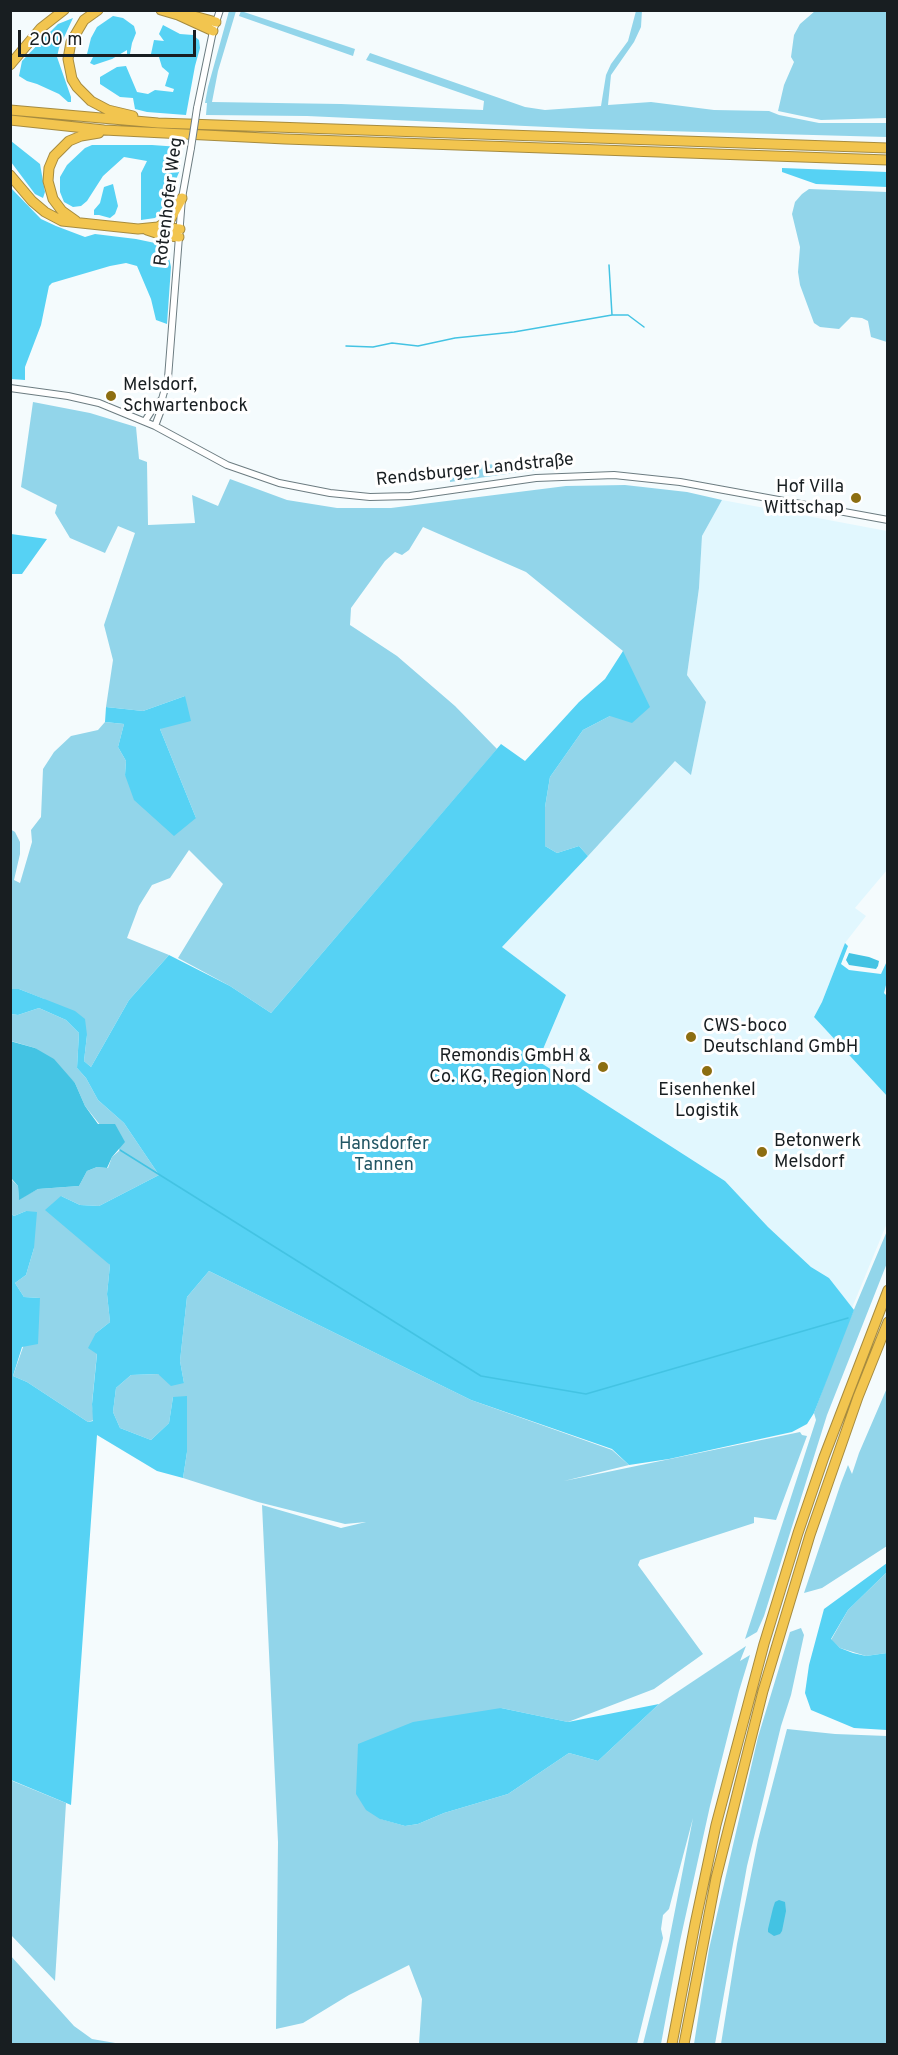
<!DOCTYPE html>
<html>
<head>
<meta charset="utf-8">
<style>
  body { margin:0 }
  #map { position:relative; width:898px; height:2055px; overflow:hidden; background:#f4fbfd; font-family:Overpass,sans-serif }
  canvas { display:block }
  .frame { position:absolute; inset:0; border:12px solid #181e21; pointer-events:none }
  .scale { position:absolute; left:18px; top:30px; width:178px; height:27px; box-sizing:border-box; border:3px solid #181e21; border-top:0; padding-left:8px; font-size:18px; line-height:21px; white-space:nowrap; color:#181e21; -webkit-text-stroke:4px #fff; paint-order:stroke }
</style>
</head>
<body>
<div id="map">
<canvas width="898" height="2055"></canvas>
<div class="frame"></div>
<div class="scale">200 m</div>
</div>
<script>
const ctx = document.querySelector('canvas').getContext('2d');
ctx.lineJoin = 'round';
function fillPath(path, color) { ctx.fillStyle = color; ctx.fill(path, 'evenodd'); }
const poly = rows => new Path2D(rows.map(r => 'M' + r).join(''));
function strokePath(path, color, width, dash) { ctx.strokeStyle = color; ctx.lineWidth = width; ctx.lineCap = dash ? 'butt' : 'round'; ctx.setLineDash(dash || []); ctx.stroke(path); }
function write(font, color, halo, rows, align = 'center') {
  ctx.font = font + ' Overpass,sans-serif'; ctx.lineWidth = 6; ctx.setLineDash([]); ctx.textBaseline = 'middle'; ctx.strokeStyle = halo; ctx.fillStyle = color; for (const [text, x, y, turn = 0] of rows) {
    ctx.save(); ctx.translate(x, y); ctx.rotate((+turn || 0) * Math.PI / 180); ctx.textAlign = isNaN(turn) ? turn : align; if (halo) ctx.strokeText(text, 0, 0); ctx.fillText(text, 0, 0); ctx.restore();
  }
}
fillPath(poly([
  [722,500,887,531,887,870,855,908,866,916,845,943,822,1002,814,1017,887,1096,887,1223,852,1308,829,1278,811,1267,768,1227,725,1181,538,1061,566,995,502,947,676,760,691,774,706,702,687,675,699,588,702,536]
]), '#e1f7fe');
fillPath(poly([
  [642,10,641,27,634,42,611,75,608,105,651,102,714,110,769,111,779,115,819,123,887,123,887,137,591,129,307,116,206,115,207,103,205,103,208,87,229,11,236,11,218,71,212,102,341,104,483,110,484,101,366,60,370,53,525,107,545,110,601,106,606,75,611,64,628,41,636,11],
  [241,11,355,49,353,56,239,16],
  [815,11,887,11,887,118,821,120,778,111,784,85,794,62,791,57,794,35,800,24],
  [809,189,887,192,887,342,871,337,868,321,862,318,851,317,839,329,820,327,814,323,800,285,798,272,800,247,792,214,795,202,802,194],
  [33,402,90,413,136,427,139,459,147,462,148,525,195,523,192,495,218,506,230,479,287,500,337,508,391,508,566,486,625,485,687,492,722,500,702,536,699,588,687,675,706,702,691,775,675,761,588,856,579,846,557,853,545,846,545,807,550,777,583,730,610,716,623,651,526,572,423,527,409,550,402,555,395,552,385,561,351,608,350,625,397,656,455,706,497,749,271,1013,230,986,178,958,223,884,189,850,170,878,152,885,139,906,127,938,169,955,129,1000,91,1067,84,1061,87,1035,44,999,19,989,11,989,10,829,15,832,20,842,20,854,14,880,20,883,32,842,31,830,41,817,43,769,54,752,71,736,98,730,105,722,124,724,118,747,126,761,125,775,196,818,160,729,185,696,143,711,106,707,113,660,104,625,135,533,118,526,105,553,70,538,55,513,57,505,21,487],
  [519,464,550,468,450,482,449,465],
  [39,1008,66,1020,79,1033,77,1068,86,1078,98,1100,124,1123,159,1175,99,1206,80,1205,61,1196,110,1265,107,1294,110,1322,96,1333,97,1353,92,1403,94,1420,88,1422,27,1382,13,1376,40,1298,24,1297,15,1283,26,1275,34,1248,26,1211,14,1216,11,1214,10,1178,18,1186,19,1199,38,1189,79,1186,87,1171,97,1167,108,1168,112,1157,120,1150,85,1106,75,1083,35,1048,11,1041,11,1014,18,1015],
  [887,1231,887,1263,827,1415,764,1616,757,1632,745,1639,816,1420,814,1413,839,1345],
  [209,1271,471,1400,612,1450,629,1465,564,1481,800,1432,802,1435,807,1436,776,1520,754,1517,754,1523,640,1560,638,1565,703,1654,654,1689,568,1722,501,1708,381,1819,405,1826,418,1824,444,1813,508,1794,569,1753,598,1761,659,1704,746,1646,740,1661,750,1655,739,1691,710,1806,680,1941,661,2044,643,2044,669,1941,693,1818,669,1909,663,1915,661,1929,663,1938,637,2044,419,2044,422,1999,409,1965,349,1995,303,2023,276,2029,278,1842,262,1505,341,1528,366,1522,345,1524,258,1502,183,1478,187,1452,173,1397,169,1423,151,1440,120,1428,113,1412,116,1388,131,1375,158,1374,184,1383,180,1361,187,1297],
  [887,1388,887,1546,822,1588,804,1593,841,1483,848,1465,852,1474,859,1453],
  [887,1572,887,1653,866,1656,840,1648,831,1640,848,1610],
  [801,1628,804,1635,791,1695,781,1726,747,1866,715,2044,694,2044,709,1949,758,1737,790,1632],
  [787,1729,835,1734,887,1736,887,2044,721,2044,737,1944,758,1840],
  [10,1780,66,1803,55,1981,11,1935],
  [10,1955,74,2026,92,2039,121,2044,11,2044]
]), '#92d5ea');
fillPath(poly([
  [113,16,123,18,134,26,136,33,132,43,130,54,127,56,127,50,112,59,94,65,90,63,93,57,87,54,91,38,97,27],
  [73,18,59,48,57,57,71,97,71,102,68,102,59,94,37,84,27,81,19,76,22,61,47,35,58,24],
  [163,25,180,34,193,35,199,40,200,48,195,66,186,115,147,112,135,109,133,98,120,97,100,84,100,77,117,67,126,66,137,92,148,94,155,90,173,92,174,89,165,86,169,73,162,67,158,54,151,54,154,40,164,41,159,34],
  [11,141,40,164,45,192,43,198,35,194,11,162],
  [92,145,152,145,180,147,180,170,163,210,155,218,141,220,141,173,147,161,124,157,103,176,87,201,81,206,73,207,64,202,60,192,60,177,67,165,85,148],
  [782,168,887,172,887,187,816,184,782,172],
  [113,184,118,206,115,214,110,218,99,215,94,215,94,210,100,203,104,187],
  [10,187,41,219,56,226,85,237,95,234,136,239,155,243,167,249,171,267,167,324,156,320,151,299,137,266,126,263,110,266,52,283,49,286,41,325,25,367,25,380,11,379],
  [11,534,47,539,22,574,11,574],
  [623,651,650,707,632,723,610,716,583,730,550,777,545,807,545,846,557,853,579,846,588,856,502,947,566,995,538,1061,725,1181,768,1227,811,1267,829,1278,854,1310,814,1413,807,1424,792,1432,669,1459,629,1465,612,1449,471,1400,209,1271,187,1297,180,1361,184,1383,171,1386,158,1374,131,1375,116,1388,113,1412,120,1428,151,1440,169,1423,173,1397,187,1396,187,1452,183,1478,157,1471,97,1435,71,1805,11,1780,11,1214,14,1216,26,1211,37,1212,34,1248,26,1275,15,1283,24,1297,40,1298,38,1344,22,1347,13,1376,27,1382,88,1422,93,1421,92,1404,97,1354,88,1348,96,1333,110,1322,107,1294,110,1265,45,1210,61,1196,80,1205,99,1206,159,1175,124,1123,98,1100,86,1078,77,1068,79,1033,66,1020,39,1008,18,1015,11,1014,11,989,19,989,75,1011,85,1019,87,1035,84,1061,91,1067,129,1000,169,955,230,986,271,1013,501,744,525,761,579,702,605,679],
  [185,696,191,721,160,729,196,818,174,836,134,800,125,775,126,761,118,747,124,724,105,722,106,707,143,711],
  [845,943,848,946,841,964,849,970,881,974,887,961,887,981,884,993,888,997,887,1096,814,1017,822,1002],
  [887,1563,887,1572,848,1610,831,1639,840,1648,853,1653,866,1656,887,1653,887,1730,854,1728,811,1710,805,1693,809,1665,824,1609],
  [659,1704,598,1761,569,1753,508,1794,444,1813,418,1824,405,1826,380,1819,366,1810,356,1794,358,1744,413,1722,501,1708,568,1722]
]), '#56d2f4');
fillPath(poly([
  [849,953,869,957,879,961,878,966,876,969,849,965,846,960],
  [10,1041,35,1048,54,1059,75,1083,85,1106,98,1124,115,1124,125,1142,112,1157,107,1168,97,1167,87,1171,79,1186,38,1189,19,1200,18,1186,11,1178],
  [779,1900,785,1902,786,1911,782,1931,780,1934,774,1936,768,1932,768,1929,773,1908,775,1902]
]), '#43c3e3');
strokePath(poly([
  [609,265,612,315],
  [346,346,373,347,392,343,418,346,455,338,514,332,612,315,628,315,644,327],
  [120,1150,481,1376,586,1394,848,1318]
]), '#43c3e3', 1.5);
const tertiary = poly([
  [197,108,213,31,220,10],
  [10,388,68,396,99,403,155,426,227,465,279,483,330,493,370,497,410,496,536,478,614,475,680,482,888,520],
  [145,421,154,407,162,399],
  [155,426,161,410,162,399,168,378,182,198,191,148]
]);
const motorway = poly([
  [98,10,84,20,71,42,68,59,72,79,77,87,91,101,108,110,133,116],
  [161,10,178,15,213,31],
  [181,15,190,15,216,22],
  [10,65,41,28,64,10],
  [10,110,158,123,888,148],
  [10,120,104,130,285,139,888,160],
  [10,175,32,201,45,212,62,221,138,229,158,227,180,229],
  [76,221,62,211,53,199,48,181,49,168,54,156,69,141,81,136,99,133],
  [158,227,170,220,182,198],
  [147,230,162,235,179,237],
  [672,2044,695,1924,716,1825,764,1644,798,1533,824,1457,888,1290],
  [684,2044,716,1878,763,1691,810,1535,858,1397,888,1322]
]);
strokePath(tertiary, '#6c7c81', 8);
strokePath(motorway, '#a68b3f', 11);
strokePath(tertiary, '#fff', 6);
strokePath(motorway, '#f2c54f', 9);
const tertiaryBridge = poly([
  [191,148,197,108]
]);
strokePath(tertiaryBridge, '#6c7c81', 8, []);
strokePath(tertiaryBridge, '#fff', 6);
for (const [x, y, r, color] of [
  [111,396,6,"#8d6e11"],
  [856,498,6,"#8d6e11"],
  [691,1037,6,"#8d6e11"],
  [603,1067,6,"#8d6e11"],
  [707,1071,6,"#8d6e11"],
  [762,1152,6,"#8d6e11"]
]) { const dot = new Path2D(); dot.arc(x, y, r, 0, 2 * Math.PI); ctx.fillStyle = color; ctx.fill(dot); strokePath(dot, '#fff', 2); }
write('18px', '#181e21', '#fff', [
  ["Rotenhofer Weg",170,202,-83],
  ["Rendsburger Landstraße",475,471,-6]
]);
write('18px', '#181e21', '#fff', [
  ["Melsdorf,",123,386],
  ["Schwartenbock",123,407],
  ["Hof Villa",844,488,"right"],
  ["Wittschap",844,509,"right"],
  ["CWS-boco",703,1027],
  ["Deutschland GmbH",703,1048],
  ["Remondis GmbH &",591,1057,"right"],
  ["Co. KG, Region Nord",591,1078,"right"],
  ["Eisenhenkel",707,1091,"center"],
  ["Logistik",707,1112,"center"],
  ["Betonwerk",774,1142],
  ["Melsdorf",774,1163]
], 'left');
write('18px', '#225664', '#fff', [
  ["Hansdorfer",384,1145],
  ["Tannen",384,1166]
]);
</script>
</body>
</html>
